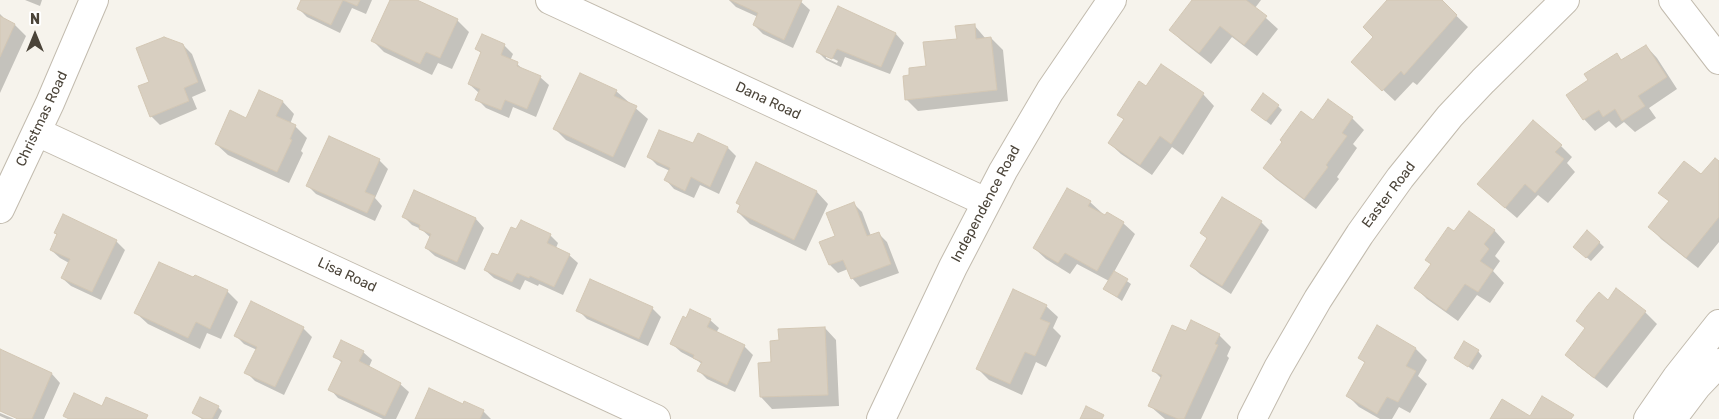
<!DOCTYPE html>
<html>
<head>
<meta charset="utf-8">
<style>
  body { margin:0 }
  #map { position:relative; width:1719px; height:419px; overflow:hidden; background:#f6f3ec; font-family:Rubik,sans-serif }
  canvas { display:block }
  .north { position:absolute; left:10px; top:10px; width:50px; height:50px; -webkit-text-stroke:4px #fff; paint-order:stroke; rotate:0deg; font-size:14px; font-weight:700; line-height:20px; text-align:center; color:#4b4439 }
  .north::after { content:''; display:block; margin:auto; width:18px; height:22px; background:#4b4439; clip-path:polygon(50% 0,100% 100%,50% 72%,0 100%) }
</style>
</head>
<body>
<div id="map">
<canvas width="1719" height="419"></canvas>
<div class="north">N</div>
</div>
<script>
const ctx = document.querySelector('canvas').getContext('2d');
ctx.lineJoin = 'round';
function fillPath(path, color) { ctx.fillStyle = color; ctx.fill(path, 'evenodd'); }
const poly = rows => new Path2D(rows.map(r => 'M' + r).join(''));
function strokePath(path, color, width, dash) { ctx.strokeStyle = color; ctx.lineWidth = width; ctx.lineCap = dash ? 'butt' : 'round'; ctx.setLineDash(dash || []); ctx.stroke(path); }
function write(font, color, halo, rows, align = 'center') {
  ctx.font = font + ' Rubik,sans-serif'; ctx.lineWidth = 5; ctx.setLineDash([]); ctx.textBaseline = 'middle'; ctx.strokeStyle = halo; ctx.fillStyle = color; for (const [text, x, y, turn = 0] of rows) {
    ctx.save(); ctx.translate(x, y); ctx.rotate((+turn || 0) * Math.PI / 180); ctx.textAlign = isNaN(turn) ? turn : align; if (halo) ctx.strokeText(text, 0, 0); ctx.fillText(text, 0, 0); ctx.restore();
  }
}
fillPath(poly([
  [25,0,42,0,40,6],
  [302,0,372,0,366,14,352,8,340,33,307,17,298,8],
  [392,0,414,0,457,20,469,32,452,69,438,63,432,75,384,52,373,41],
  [729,0,799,0,810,10,793,48,763,34,754,25,758,17,736,7],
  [1194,0,1261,0,1255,8,1278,29,1257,56,1232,37,1211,64,1182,41,1171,30],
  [1389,0,1440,0,1468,27,1417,85,1413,82,1395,101,1365,73,1375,37],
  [838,8,896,34,904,43,890,74,845,57,841,67,826,60,818,52],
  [826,55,838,61,837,63,826,58],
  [0,14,3,17,2,19,15,25,26,36,0,93],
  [974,25,986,39,991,38,1003,50,1008,101,918,111,906,99,911,76,927,67],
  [183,45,192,54,206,91,192,97,197,109,160,125,151,116,151,82],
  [504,45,513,54,510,61,517,64,524,70,540,77,549,85,536,117,513,107,509,118,486,108,477,99,479,93,469,84,482,54,477,49],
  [1646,46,1657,58,1677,89,1649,108,1656,118,1635,132,1624,122,1616,128,1609,121,1595,131,1584,119,1590,81,1616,55,1622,61],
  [1146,87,1203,94,1214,106,1183,155,1172,147,1152,175,1121,154,1109,143,1124,120,1119,114],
  [259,91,283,102,294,114,290,124,295,126,307,138,301,151,303,153,289,183,228,155,216,144,247,119],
  [616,91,648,119,625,168,566,140,554,128],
  [1329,101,1352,118,1364,130,1353,144,1357,148,1337,177,1339,179,1316,209,1276,179,1264,168,1283,142,1313,122],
  [1278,106,1282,110,1271,125,1257,114],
  [694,145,728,148,736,156,719,194,700,185,694,198,674,189,666,180,670,171,657,165,649,157],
  [1561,146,1572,157,1567,163,1575,172,1548,203,1538,195,1517,218,1490,195],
  [379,160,388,169,375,198,382,206,375,221,316,194,308,186],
  [757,163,817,192,828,204,806,251,750,224,738,212,741,206,738,203],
  [1719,163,1719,242,1698,268,1661,239,1650,227,1670,202,1660,193,1701,176],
  [414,192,476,219,484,228,465,270,435,256,426,248,431,238,421,229,412,225,404,217],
  [1090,202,1102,213,1101,215,1123,223,1135,234,1114,272,1131,284,1122,301,1105,289,1109,281,1077,264,1070,274,1046,259,1034,248],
  [854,204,862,212,871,236,878,233,887,242,899,273,860,287,852,278,848,269,838,273,830,265,836,237],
  [64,216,116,241,125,250,101,300,71,286,62,278,69,263,60,258,51,250,58,236,55,233],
  [1261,222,1269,230,1231,294,1200,274,1191,266,1208,239,1201,232],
  [1494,230,1505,242,1495,256,1500,261,1493,271,1504,283,1490,303,1477,295,1458,321,1427,299,1416,288,1432,265,1426,260,1455,233],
  [1588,232,1604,247,1591,261,1579,251],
  [550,235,558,243,556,248,569,255,578,263,563,295,539,284,538,286,525,280,520,290,494,278,485,270,498,257],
  [591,281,652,308,661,317,648,346,587,319,578,310],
  [1616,290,1645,312,1657,324,1607,388,1578,366,1567,355],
  [227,291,238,302,221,339,207,333,200,349,148,324,136,313],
  [1046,306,1058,317,1053,328,1061,336,1046,367,1036,362,1022,395,989,380,978,369],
  [710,320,719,328,716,333,744,346,753,355,735,392,707,379,699,371,702,364,698,361,681,352,672,344],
  [303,328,312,337,284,395,255,381,246,372,257,350,244,344,236,336],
  [825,328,836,340,839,406,772,409,761,397,772,363],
  [1187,333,1219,335,1231,347,1227,356,1229,358,1201,419,1165,419,1150,406,1162,379,1153,370],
  [1416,349,1427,360,1418,376,1427,384,1410,413,1399,407,1392,419,1380,419,1359,407,1348,396,1366,364,1360,358],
  [1,351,52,374,60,383,44,419,20,419,0,411],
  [1478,351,1482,356,1473,370,1456,358],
  [363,352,372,360,369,367,400,384,409,392,396,419,383,419,338,398,330,389,342,363,335,356],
  [463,406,483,411,491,419,417,419],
  [218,407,222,411,218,419,202,419,193,413],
  [0,413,14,419,7,419,0,416]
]), '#0003');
const building = poly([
  [301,0,360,0,357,6,343,0,331,25,297,9,301,0],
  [390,0,417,0,458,19,440,58,426,52,420,64,371,41,390,0],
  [730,0,802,0,784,40,753,25,758,13,730,0],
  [1192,0,1246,0,1267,16,1244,45,1220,26,1199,53,1169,30,1192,0],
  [1387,0,1442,0,1457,15,1404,75,1401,71,1382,91,1351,62,1373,37,1363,27,1387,0],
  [838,6,896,33,881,67,837,49,832,59,816,52,838,6],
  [0,16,15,24,0,57,0,16],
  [975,24,976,39,991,37,997,90,905,100,903,76,909,75,909,68,926,66,923,42,957,39,955,26,975,24],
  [482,34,505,44,501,55,518,62,517,66,541,76,527,109,505,100,501,110,475,100,480,89,468,84,481,52,475,49,482,34],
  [164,37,183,44,198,82,184,88,189,101,150,117,138,86,149,82,136,48,164,37],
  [1646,45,1667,77,1638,96,1645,106,1622,121,1615,109,1603,117,1599,110,1583,120,1566,95,1588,80,1584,74,1617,53,1621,60,1646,45],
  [1161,64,1204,93,1171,144,1160,136,1140,165,1108,143,1124,119,1117,115,1139,81,1146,86,1161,64],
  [580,73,617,90,614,96,637,106,613,157,553,129,580,73],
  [259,90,283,101,276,116,296,125,290,139,292,140,277,172,215,144,230,110,246,118,259,90],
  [1263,93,1279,105,1266,121,1251,110,1263,93],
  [1328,99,1353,117,1342,133,1347,136,1326,165,1328,167,1304,199,1263,168,1282,142,1280,140,1301,111,1313,120,1328,99],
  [1533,120,1562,145,1555,152,1564,159,1535,193,1525,184,1505,208,1477,184,1533,120],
  [659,130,693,143,698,133,728,147,710,187,691,177,685,191,664,180,670,168,647,157,659,130],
  [329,136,380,159,365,192,375,196,367,213,306,186,329,136],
  [1715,158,1719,161,1719,217,1686,258,1648,227,1669,201,1658,193,1684,161,1701,174,1715,158],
  [756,162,817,191,794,240,737,212,740,205,736,203,756,162],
  [1067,188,1091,201,1088,206,1105,215,1107,212,1124,222,1097,271,1065,253,1058,263,1033,248,1067,188],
  [414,190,476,218,457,262,425,248,431,234,419,229,420,225,402,217,414,190],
  [1222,197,1262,221,1222,286,1190,266,1207,238,1200,233,1222,197],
  [854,202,867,236,879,232,891,264,851,279,843,260,829,265,819,242,835,236,826,213,854,202],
  [1469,211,1495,230,1484,244,1489,249,1480,261,1493,270,1478,292,1465,284,1446,311,1414,288,1431,264,1425,260,1448,227,1454,231,1469,211],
  [63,214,117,240,92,292,61,278,70,259,50,250,57,234,54,233,63,214],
  [521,220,551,234,547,243,570,254,554,287,530,276,529,278,517,273,512,282,484,270,492,253,498,255,511,227,516,229,521,220],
  [1587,230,1600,242,1586,258,1573,247,1587,230],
  [159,262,193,277,195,275,228,290,210,329,196,322,188,338,134,313,159,262],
  [1114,271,1128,279,1117,297,1103,289,1114,271],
  [590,279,653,307,639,339,576,311,590,279],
  [1616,288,1646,311,1594,378,1565,355,1585,328,1576,321,1587,306,1599,292,1608,300,1616,288],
  [1013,289,1047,305,1040,319,1050,323,1035,356,1025,352,1010,384,976,369,1013,289],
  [251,301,304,327,275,387,244,373,257,347,234,336,251,301],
  [690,309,711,319,707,327,745,345,727,385,697,371,702,362,693,358,694,355,670,344,683,316,686,318,690,309],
  [1191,320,1220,334,1215,344,1218,345,1184,419,1178,419,1148,406,1162,375,1152,371,1172,325,1186,331,1191,320],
  [1377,325,1416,348,1406,366,1416,371,1398,402,1387,397,1377,414,1346,396,1365,362,1358,358,1377,325],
  [825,327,828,395,760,397,758,363,771,362,770,341,779,340,778,329,825,327],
  [341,340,364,351,359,361,401,383,385,416,328,390,342,361,333,357,341,340],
  [1464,341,1479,350,1468,367,1454,358,1464,341],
  [0,349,52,373,32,419,18,419,0,411,0,349],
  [429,388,463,404,464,401,484,410,480,419,415,419,429,388],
  [74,393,102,406,106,397,148,415,146,419,69,419,63,416,74,393],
  [1542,396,1574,415,1571,419,1490,419,1502,399,1530,416,1542,396],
  [200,397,219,406,212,419,204,419,192,413,200,397],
  [1086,406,1104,415,1102,419,1080,419,1086,406]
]);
fillPath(building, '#d8cfc1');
strokePath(building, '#d3c7b4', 1);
const minor = poly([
  [550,0,986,202],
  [1673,0,1719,60],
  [37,132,656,419],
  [0,209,50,103,94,0],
  [881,419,953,267,1003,171,1050,91,1112,0],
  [1252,419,1278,368,1318,299,1360,234,1400,178,1450,116,1483,81,1565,0]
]);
const tertiary = poly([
  [1648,419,1677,377,1719,324],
  [1672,419,1697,386,1719,363]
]);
strokePath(minor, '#c2bbae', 30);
strokePath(tertiary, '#c2bbae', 30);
strokePath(minor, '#fff', 28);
strokePath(tertiary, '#fff', 28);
write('14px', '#4b4439', '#fff', [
  ["Dana Road",768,101,25],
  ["Christmas Road",42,119,-65],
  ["Easter Road",1389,195,-53],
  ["Independence Road",986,204,-62],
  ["Lisa Road",347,275,25]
]);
</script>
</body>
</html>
